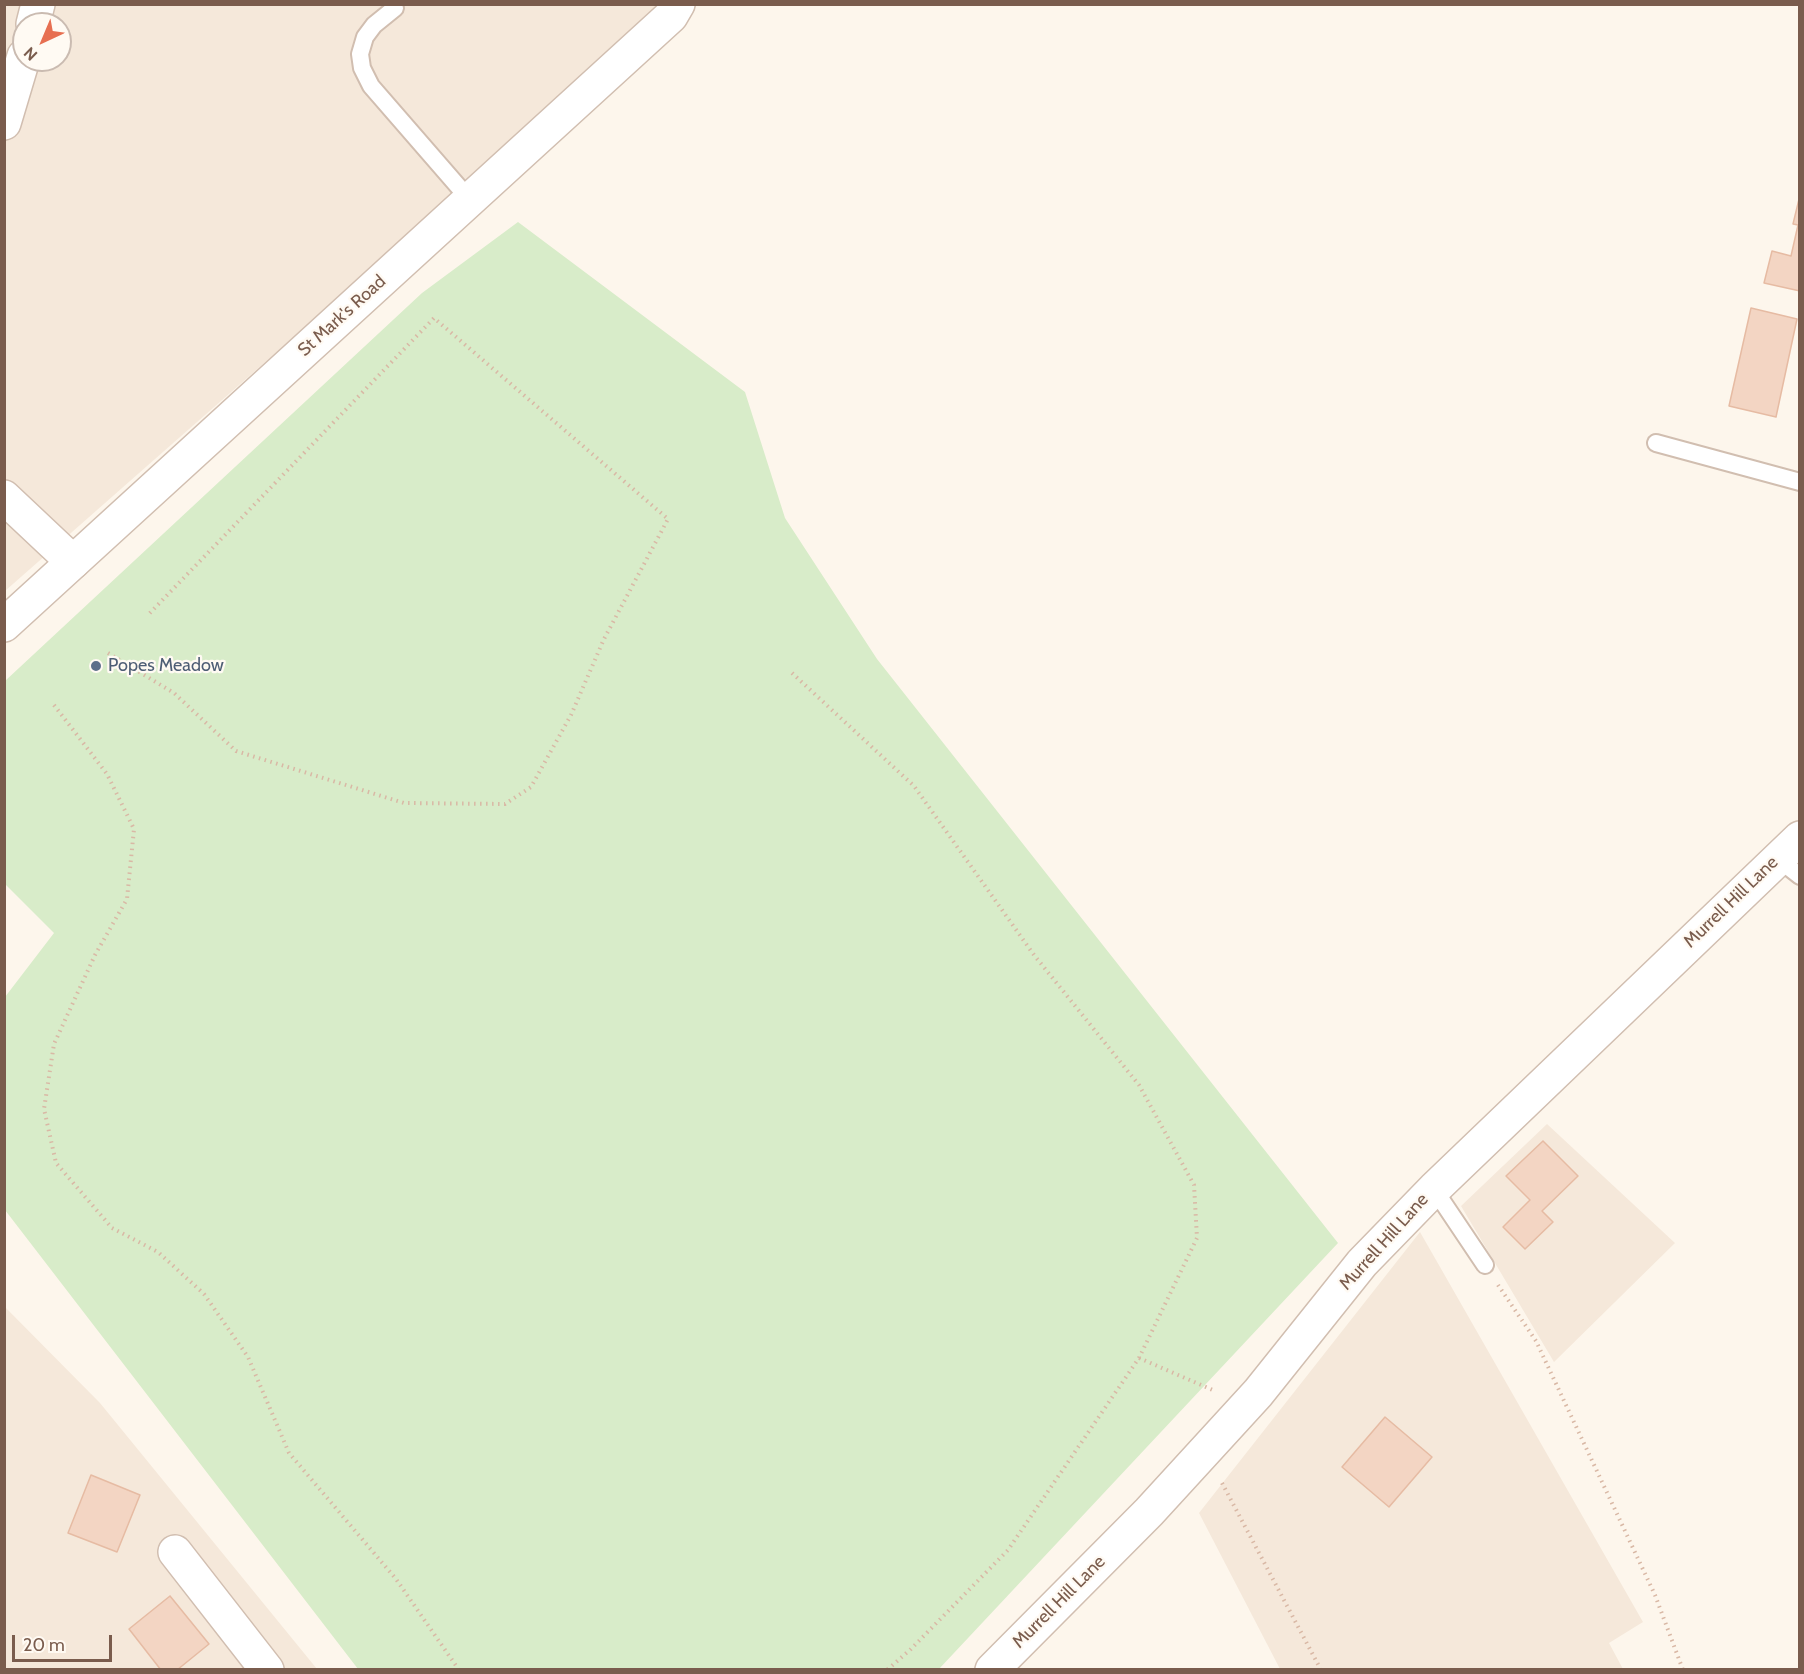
<!DOCTYPE html>
<html>
<head>
<meta charset="utf-8">
<style>
  body { margin:0 }
  #map { position:relative; width:1804px; height:1674px; overflow:hidden; background:#fdf6ec; font-family:Cabin,sans-serif }
  canvas { display:block }
  .frame { position:absolute; inset:0; border:6px solid #7a5c4d; pointer-events:none }
  .north { position:absolute; left:12px; top:12px; width:60px; height:60px; box-sizing:border-box; background:#fffaf3; border:2px solid #cabbb1; border-radius:50%; rotate:224deg; font-size:16px; font-weight:700; line-height:24px; text-align:center; color:#7a5c4d }
  .north::after { content:''; display:block; margin:auto; width:21px; height:27px; background:#e76f51; clip-path:polygon(50% 0,100% 100%,50% 72%,0 100%) }
  .scale { position:absolute; left:12px; top:1635px; width:100px; height:27px; box-sizing:border-box; border:3px solid #7a5c4d; border-top:0; padding-left:8px; font-size:18px; line-height:21px; white-space:nowrap; color:#7a5c4d; -webkit-text-stroke:4px #fffaf3; paint-order:stroke }
</style>
</head>
<body>
<div id="map">
<canvas width="1804" height="1674"></canvas>
<div class="frame"></div>
<div class="north">N</div>
<div class="scale">20 m</div>
</div>
<script>
const ctx = document.querySelector('canvas').getContext('2d');
ctx.lineJoin = 'round';
function fillPath(path, color) { ctx.fillStyle = color; ctx.fill(path, 'evenodd'); }
const poly = rows => new Path2D(rows.map(r => 'M' + r).join(''));
function strokePath(path, color, width, dash) { ctx.strokeStyle = color; ctx.lineWidth = width; ctx.lineCap = dash ? 'butt' : 'round'; ctx.setLineDash(dash || []); ctx.stroke(path); }
function write(font, color, halo, rows, align = 'center') {
  ctx.font = font + ' Cabin,sans-serif'; ctx.lineWidth = 4.5; ctx.setLineDash([]); ctx.textBaseline = 'middle'; ctx.strokeStyle = halo; ctx.fillStyle = color; for (const [text, x, y, turn = 0] of rows) {
    ctx.save(); ctx.translate(x, y); ctx.rotate((+turn || 0) * Math.PI / 180); ctx.textAlign = isNaN(turn) ? turn : align; if (halo) ctx.strokeText(text, 0, 0); ctx.fillText(text, 0, 0); ctx.restore();
  }
}
fillPath(poly([
  [5,5,664,5,488,166,5,591],
  [24,24,60,24,60,60,24,60],
  [1547,1124,1675,1243,1554,1362,1461,1206],
  [1420,1232,1643,1622,1609,1643,1623,1669,1280,1669,1199,1513],
  [4,1306,100,1403,317,1669,5,1669]
]), '#f5e8da');
fillPath(poly([
  [518,222,745,392,785,518,877,659,1338,1243,939,1669,358,1669,5,1210,5,997,54,933,5,884,5,681,422,293]
]), '#d8ecc9');
const building = poly([
  [1800,195,1800,291,1764,283,1772,251,1791,256,1798,225,1793,224,1800,195],
  [1751,308,1797,319,1776,417,1729,406,1751,308],
  [1543,1141,1578,1176,1542,1211,1553,1222,1525,1249,1503,1227,1530,1200,1506,1176,1543,1141],
  [1385,1417,1432,1457,1389,1507,1342,1467,1385,1417],
  [91,1475,140,1495,117,1552,68,1533,91,1475],
  [170,1596,209,1644,177,1670,161,1670,129,1629,170,1596]
]);
fillPath(building, '#f3d5c3');
strokePath(building, '#e6bba3', 1.5);
const service = poly([
  [395,8,374,25,365,37,360,54,362,68,371,86,470,200],
  [1656,443,1800,482],
  [1777,858,1800,876],
  [1434,1189,1485,1265]
]);
const minor = poly([
  [33,24,38,4],
  [4,123,24,56],
  [4,497,73,562],
  [175,1552,267,1670],
  [992,1670,1149,1512,1258,1393,1362,1263,1434,1189,1800,838]
]);
const tertiary = poly([
  [4,625,671,16,678,4]
]);
strokePath(service, '#d1beb0', 20);
strokePath(minor, '#d1beb0', 36);
strokePath(tertiary, '#d1beb0', 36);
strokePath(poly([
  [108,653,174,693,236,751,404,803,505,804,531,787,571,715,604,639,668,519,434,318,148,615],
  [792,673,914,786,1034,955,1139,1085,1194,1185,1197,1238,1139,1358,1008,1550,911,1649,887,1670],
  [54,705,107,774,134,829,127,899,95,955,54,1044,44,1109,56,1163,112,1228,158,1252,204,1294,248,1357,289,1453,396,1579,459,1670],
  [1498,1285,1536,1341,1655,1595,1683,1670],
  [1139,1358,1215,1391],
  [1222,1483,1321,1670]
]), '#d9b8a5', 4, [1.5, 4.5]);
strokePath(service, '#fff', 16);
strokePath(minor, '#fff', 33);
strokePath(tertiary, '#fff', 33);
for (const [x, y, r, color] of [
  [96,666,6,"#5c6f8a"]
]) { const dot = new Path2D(); dot.arc(x, y, r, 0, 2 * Math.PI); ctx.fillStyle = color; ctx.fill(dot); strokePath(dot, '#fffaf3', 2); }
write('18px', '#7a5c4d', '#fffaf3', [
  ["St Mark's Road",342,316,-42],
  ["Murrell Hill Lane",1731,902,-44],
  ["Murrell Hill Lane",1384,1242,-48],
  ["Murrell Hill Lane",1059,1602,-45]
]);
write('18px', '#4e5e75', '#fffaf3', [
  ["Popes Meadow",108,666]
], 'left');
</script>
</body>
</html>
